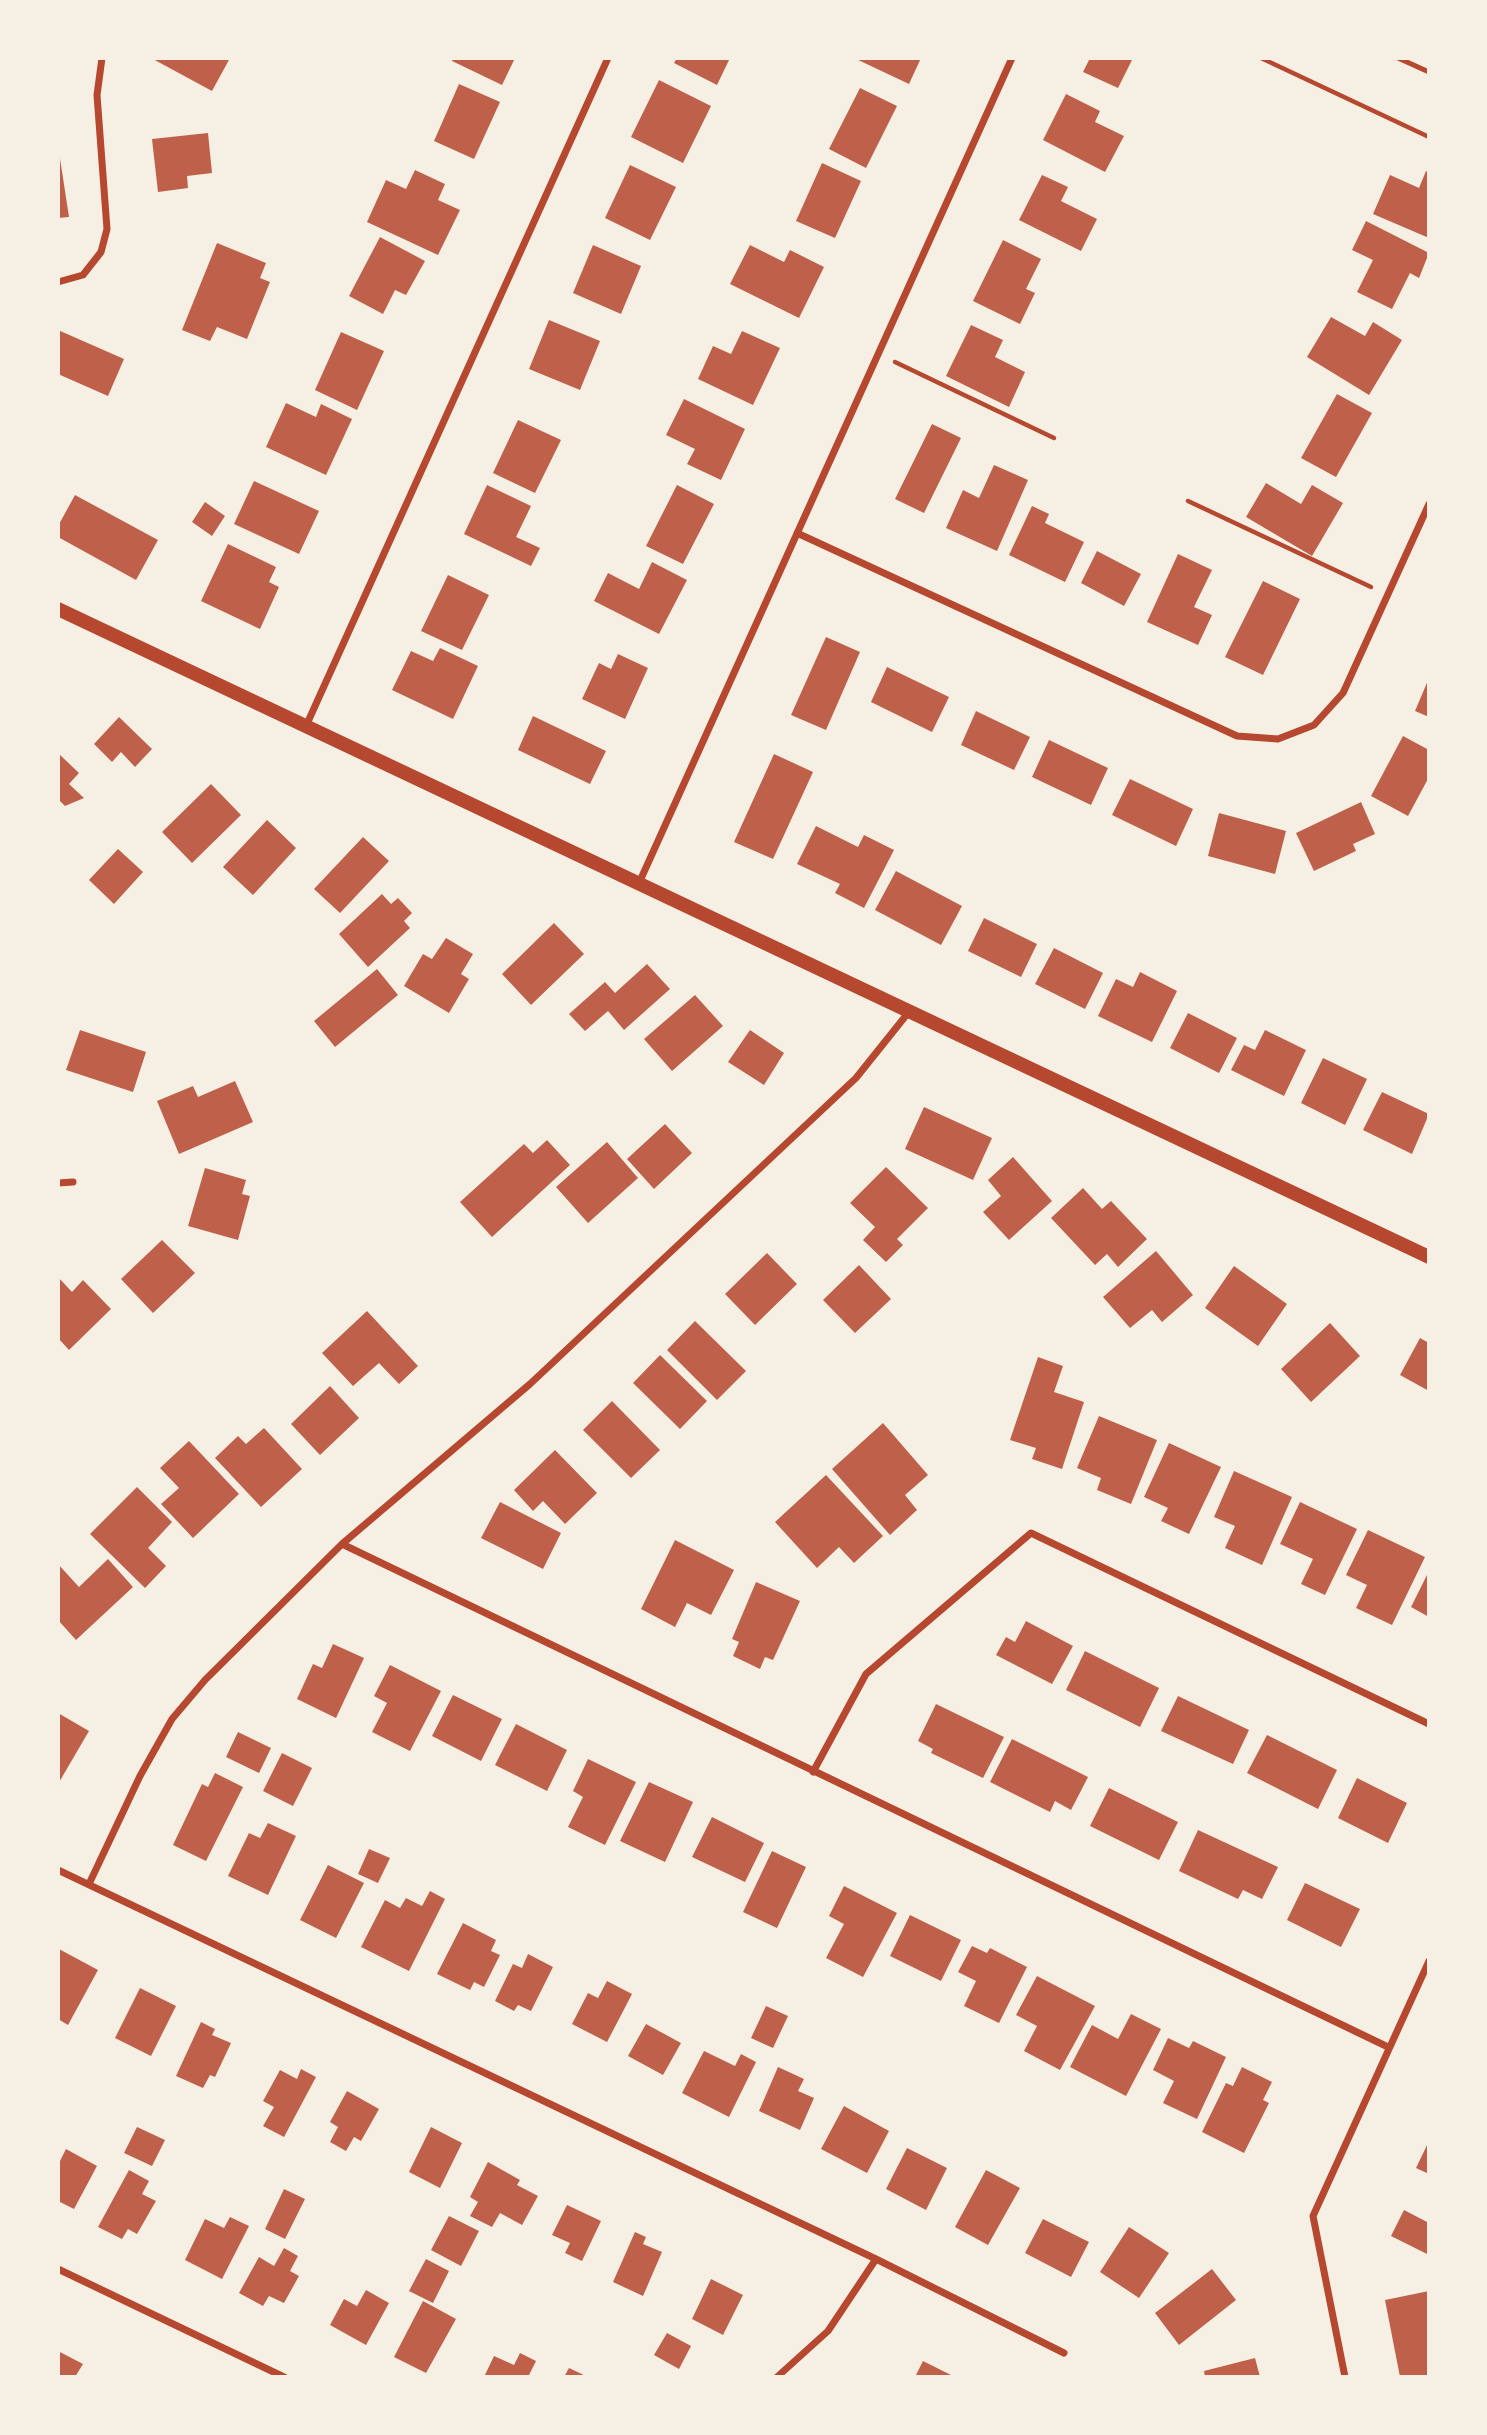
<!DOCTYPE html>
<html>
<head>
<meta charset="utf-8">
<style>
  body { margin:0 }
  #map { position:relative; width:1487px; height:2435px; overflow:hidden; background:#f6efe4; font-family:"Space Grotesk",sans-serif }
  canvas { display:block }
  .frame { position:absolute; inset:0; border:60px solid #f6efe4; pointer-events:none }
</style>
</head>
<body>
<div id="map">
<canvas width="1487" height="2435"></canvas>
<div class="frame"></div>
</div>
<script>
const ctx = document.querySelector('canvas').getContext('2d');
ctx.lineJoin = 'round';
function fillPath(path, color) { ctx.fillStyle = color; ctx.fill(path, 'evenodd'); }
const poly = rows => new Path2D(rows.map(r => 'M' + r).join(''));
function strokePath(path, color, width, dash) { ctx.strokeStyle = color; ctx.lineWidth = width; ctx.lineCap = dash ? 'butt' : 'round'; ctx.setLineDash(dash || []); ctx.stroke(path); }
fillPath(poly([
  [151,58,230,58,212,91],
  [453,58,515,58,502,85,452,61],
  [677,58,730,58,717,85,674,63],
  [854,58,921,58,909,84],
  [1090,58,1133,58,1118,88,1083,72],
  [659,80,711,106,683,163,631,137],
  [459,84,500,102,474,159,434,141],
  [860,88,897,106,866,168,829,149],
  [1066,94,1100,111,1095,122,1124,136,1105,172,1043,140],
  [208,133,212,173,187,176,188,188,158,192,152,139],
  [59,152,69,217,58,218,58,153],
  [822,163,861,181,835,238,796,221],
  [630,165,676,187,650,240,605,218],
  [415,170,445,184,438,200,460,210,438,255,367,222,386,180,406,189],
  [1426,171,1429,173,1429,238,1373,214,1390,175,1419,188],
  [1042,175,1068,187,1061,201,1097,219,1081,251,1019,220],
  [1366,221,1429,253,1419,278,1410,273,1392,309,1357,292,1373,260,1352,250],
  [380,237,425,261,406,295,395,290,383,314,349,296],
  [1003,240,1041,259,1026,289,1035,293,1020,324,973,301],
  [217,243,266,263,260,278,270,282,247,339,217,327,210,341,182,330],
  [593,245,641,266,621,314,573,293],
  [750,245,784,262,790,250,824,267,799,318,730,284],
  [1331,317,1365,336,1373,322,1402,340,1369,395,1307,357],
  [549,320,600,341,580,390,529,369],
  [971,325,1003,340,995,357,1025,372,1009,407,946,376],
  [58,330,124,359,108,396,58,374],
  [742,331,780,348,753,405,698,379,713,346,731,354],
  [341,332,384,351,357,410,315,390],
  [1337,394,1372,413,1336,477,1301,458],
  [684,399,745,429,721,480,687,464,695,449,666,435],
  [286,403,316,417,321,404,352,419,326,475,266,447],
  [518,420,561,440,535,493,493,473],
  [932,424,961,438,924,513,895,499],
  [994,465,1028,480,997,551,946,528,963,490,979,498],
  [254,481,319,511,299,554,234,524],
  [1266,483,1301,504,1312,485,1343,503,1312,556,1246,517],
  [487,485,531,506,516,537,540,548,531,566,464,534],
  [677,485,714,504,683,564,646,546],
  [75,495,158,540,136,580,58,537,58,526],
  [205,502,225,516,212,536,192,522],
  [1032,506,1049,514,1045,523,1084,542,1065,582,1009,555],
  [228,544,276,567,269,582,279,587,260,629,201,601],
  [1097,551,1141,574,1124,606,1081,583],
  [1178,554,1212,570,1194,607,1212,615,1198,645,1147,622],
  [652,562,687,580,659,634,594,601,608,573,639,589],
  [448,575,489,595,462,650,421,631],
  [1263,581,1300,599,1263,675,1225,657],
  [826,637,860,652,826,730,791,715],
  [440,648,478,666,453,719,392,690,411,651,433,661],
  [618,654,648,668,625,719,582,699,599,663,611,669],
  [887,667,949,697,932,732,871,702],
  [1429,678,1429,717,1415,711],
  [976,711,1030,737,1014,770,961,745],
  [533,716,606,751,590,784,518,750],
  [119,717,152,749,135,767,121,752,112,762,94,744],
  [1403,736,1429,750,1429,777,1408,816,1371,796],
  [1049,740,1108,768,1091,805,1032,777],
  [58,753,79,773,69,784,84,798,65,806,58,799],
  [774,754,813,772,773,859,734,842],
  [1130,779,1193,809,1176,846,1112,815],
  [211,784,241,815,192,863,162,832],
  [1361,802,1375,834,1353,844,1356,851,1314,871,1296,833],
  [1219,813,1286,831,1275,874,1208,856],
  [267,820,296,848,253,895,223,867],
  [816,826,858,847,864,835,894,850,864,908,835,893,840,884,797,864],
  [363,837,389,861,340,913,314,889],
  [118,849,143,872,114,904,89,880],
  [896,871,962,906,941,945,875,910],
  [382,894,391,904,398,898,412,913,404,921,410,928,368,967,339,934],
  [984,918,1037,944,1021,977,968,951],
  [554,923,584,954,531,1005,502,974],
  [446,938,473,954,461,974,469,979,449,1013,404,986,423,954,432,959],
  [1054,948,1103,973,1085,1009,1035,984],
  [647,964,670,989,624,1030,608,1011,585,1031,569,1014,605,982,615,993],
  [377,969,398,995,335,1047,314,1021],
  [1140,972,1177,991,1152,1042,1098,1016,1116,979,1133,987],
  [695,995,723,1026,672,1071,644,1039],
  [1188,1013,1237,1038,1219,1073,1170,1048],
  [80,1030,146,1052,133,1092,66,1070],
  [750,1030,784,1053,764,1085,728,1062],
  [1265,1030,1306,1050,1284,1096,1231,1070,1244,1045,1255,1050],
  [1323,1058,1367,1079,1345,1125,1301,1103],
  [235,1081,253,1122,179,1154,157,1101,193,1086,198,1097],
  [1382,1092,1429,1114,1412,1154,1363,1130],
  [924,1107,992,1138,973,1180,905,1149],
  [665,1124,692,1153,654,1189,627,1159],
  [547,1140,570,1165,492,1237,460,1202,524,1144,533,1153],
  [607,1142,638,1178,588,1223,556,1187],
  [1013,1157,1052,1201,1009,1240,983,1212,1001,1196,988,1180],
  [886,1167,928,1208,897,1239,903,1245,886,1262,863,1240,875,1227,850,1203],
  [205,1168,246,1180,242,1194,250,1196,238,1240,188,1226],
  [1083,1188,1102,1209,1111,1201,1147,1239,1118,1267,1107,1254,1095,1265,1051,1218],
  [162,1240,195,1273,153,1313,121,1279],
  [1156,1251,1193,1295,1162,1322,1152,1310,1130,1328,1103,1297],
  [767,1253,797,1284,755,1325,725,1294],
  [859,1265,891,1299,855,1333,823,1300],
  [1234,1266,1287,1304,1258,1346,1205,1308],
  [58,1277,72,1292,83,1280,111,1309,69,1350,58,1338],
  [367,1311,418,1366,399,1384,379,1363,353,1386,322,1353],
  [695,1321,746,1371,717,1400,667,1350],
  [1330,1323,1360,1356,1311,1402,1281,1369],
  [1420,1338,1429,1343,1429,1391,1400,1375],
  [660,1355,707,1401,680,1429,633,1383],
  [1038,1357,1063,1366,1054,1392,1084,1402,1062,1469,1032,1459,1036,1448,1010,1440],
  [330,1386,359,1418,320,1455,291,1424],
  [612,1401,660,1450,631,1478,583,1430],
  [1099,1416,1157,1440,1131,1504,1097,1490,1101,1478,1077,1468],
  [883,1423,928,1475,905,1495,917,1510,890,1535,832,1469],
  [264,1428,302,1469,261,1507,215,1458,238,1436,246,1444],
  [189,1441,239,1494,193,1538,161,1504,179,1488,160,1468],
  [1169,1443,1221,1467,1189,1534,1161,1521,1168,1508,1144,1497],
  [555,1450,597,1493,565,1524,543,1501,533,1511,514,1490],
  [1234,1471,1292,1497,1262,1565,1225,1548,1235,1526,1214,1517],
  [826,1475,883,1536,854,1563,839,1547,817,1568,775,1522],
  [137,1487,172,1522,148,1548,166,1566,145,1588,90,1534],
  [500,1502,561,1533,543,1569,481,1538],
  [1300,1502,1357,1529,1325,1595,1301,1584,1313,1559,1280,1544],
  [1368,1530,1425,1557,1392,1625,1356,1608,1367,1585,1346,1575],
  [675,1540,734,1570,711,1615,687,1603,675,1627,641,1609],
  [108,1559,133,1587,76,1640,58,1620,58,1564,79,1587],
  [1429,1571,1429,1617,1411,1607],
  [756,1582,800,1601,773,1660,765,1657,760,1669,733,1656,739,1642,732,1639],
  [1026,1621,1073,1646,1052,1684,996,1655,1006,1637,1015,1642],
  [333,1644,364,1658,336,1718,297,1699,313,1664,322,1668],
  [1085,1651,1159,1688,1140,1727,1066,1690],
  [390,1665,441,1691,410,1751,372,1732,387,1703,374,1696],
  [453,1695,502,1719,481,1761,432,1736],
  [1178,1696,1249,1730,1233,1764,1161,1731],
  [936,1704,1004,1737,983,1778,931,1753,933,1749,918,1741],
  [58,1713,89,1731,58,1784],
  [516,1724,567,1750,547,1791,495,1765],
  [238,1732,271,1748,259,1773,226,1757],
  [1267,1735,1337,1770,1318,1809,1247,1773],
  [1012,1739,1088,1777,1071,1810,1055,1801,1050,1812,990,1782],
  [282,1753,312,1768,293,1806,263,1791],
  [588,1759,636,1782,605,1845,568,1827,583,1797,573,1791],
  [215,1773,243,1787,206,1861,173,1845,202,1784,208,1787],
  [1357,1778,1407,1803,1388,1843,1338,1818],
  [649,1782,693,1802,665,1862,620,1841],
  [1109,1788,1178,1822,1159,1860,1090,1826],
  [712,1817,764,1843,745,1882,692,1857],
  [268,1823,296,1836,268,1895,228,1876,249,1833,260,1838],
  [1198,1830,1278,1867,1262,1899,1243,1890,1238,1899,1179,1871],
  [369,1849,390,1858,378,1883,358,1874],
  [772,1851,806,1867,777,1928,743,1912],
  [328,1865,364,1883,336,1938,300,1920],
  [1305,1883,1360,1909,1341,1947,1287,1920],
  [844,1886,897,1913,863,1977,826,1958,844,1924,829,1916],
  [430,1891,445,1899,409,1971,361,1947,385,1900,400,1908,406,1898,422,1906],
  [910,1915,961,1940,941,1981,890,1956],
  [463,1923,496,1940,491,1951,500,1955,484,1987,474,1982,470,1990,437,1974],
  [972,1946,987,1953,990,1948,1027,1967,999,2023,964,2006,976,1981,958,1972],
  [59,1949,98,1970,68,2025,58,2019],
  [528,1954,553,1967,531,2011,518,2005,514,2011,495,2001,513,1964,522,1968],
  [1037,1976,1095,2006,1060,2070,1024,2051,1037,2026,1016,2015],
  [607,1981,632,1994,607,2042,572,2024,588,1993,598,1998],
  [140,1988,176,2006,151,2056,115,2038],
  [766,2006,788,2016,773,2048,751,2038],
  [1131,2014,1161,2029,1126,2096,1070,2067,1092,2025,1118,2039],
  [201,2022,215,2029,212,2035,231,2043,215,2077,210,2075,203,2088,176,2076],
  [646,2024,681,2043,663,2075,628,2056],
  [1168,2038,1189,2048,1193,2041,1226,2057,1197,2119,1163,2103,1174,2081,1153,2070],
  [704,2051,735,2066,741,2054,756,2062,729,2117,682,2093],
  [778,2067,804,2079,798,2091,814,2098,800,2130,759,2111],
  [1242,2067,1272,2082,1263,2100,1269,2103,1244,2153,1202,2132,1226,2083,1233,2086],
  [301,2069,316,2077,284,2137,263,2126,274,2107,263,2101,280,2070,297,2079],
  [347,2091,379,2109,361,2141,354,2137,346,2151,330,2142,338,2127,330,2122],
  [844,2106,889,2131,867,2173,821,2149],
  [137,2127,165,2140,152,2166,124,2153],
  [431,2127,462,2143,440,2188,409,2172],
  [1429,2141,1429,2174,1416,2168],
  [907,2148,947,2168,926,2210,886,2189],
  [66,2149,97,2166,74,2209,58,2201,58,2165],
  [488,2162,520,2180,517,2185,538,2196,522,2225,500,2213,492,2227,470,2216,478,2202,470,2197],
  [129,2170,149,2181,142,2194,156,2201,137,2234,128,2229,122,2239,98,2227],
  [986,2170,1020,2188,988,2245,955,2227],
  [284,2189,305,2199,285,2239,265,2229],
  [567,2205,601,2221,582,2261,565,2253,570,2243,552,2235],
  [1404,2210,1429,2223,1429,2255,1391,2236],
  [449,2216,479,2231,461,2266,431,2250],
  [230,2217,249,2226,222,2279,185,2260,205,2219,224,2228],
  [1043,2219,1089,2242,1071,2277,1025,2253],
  [1129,2227,1169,2253,1139,2298,1100,2272],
  [635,2232,646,2237,643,2244,662,2252,643,2296,613,2282],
  [284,2248,298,2256,290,2271,299,2276,284,2303,269,2296,263,2306,239,2293,259,2257,274,2266],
  [426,2259,449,2271,433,2303,409,2291],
  [1212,2269,1236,2300,1179,2345,1155,2313],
  [711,2279,743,2295,723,2335,692,2319],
  [366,2290,389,2303,366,2345,330,2325,344,2299,357,2306],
  [1429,2291,1429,2377,1400,2377,1385,2300],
  [423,2301,456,2319,426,2373,394,2357],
  [667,2333,691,2346,679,2369,654,2355],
  [58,2351,83,2364,75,2377,58,2377],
  [520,2353,536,2361,528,2377,484,2377,494,2356,514,2365],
  [1255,2358,1260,2377,1205,2377,1204,2371],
  [923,2361,955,2377,915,2377],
  [569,2368,588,2377,564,2377]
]), '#bf614a');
strokePath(poly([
  [1261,58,1429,137],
  [895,362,1054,438],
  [1188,501,1371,587]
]), '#b5482f', 4.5);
strokePath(poly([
  [1398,58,1429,72]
]), '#b5482f', 5);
strokePath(poly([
  [58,282,83,275,101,252,107,229,97,95,102,58],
  [797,533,1237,736,1278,739,1314,725,1343,693,1429,504],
  [306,726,608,58],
  [639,883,1012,58],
  [58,1183,73,1182],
  [342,1544,1388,2047],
  [813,1772,866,1674,1031,1533,1429,1724],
  [58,1870,876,2259,1064,2353],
  [89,1884,140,1776,172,1719,205,1680,342,1544,530,1384,856,1078,908,1013],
  [58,2269,284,2377],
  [777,2377,828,2331,876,2259],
  [1345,2377,1313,2216,1429,1961]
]), '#b5482f', 7);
strokePath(poly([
  [58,609,1429,1257]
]), '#b5482f', 14);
</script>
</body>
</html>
